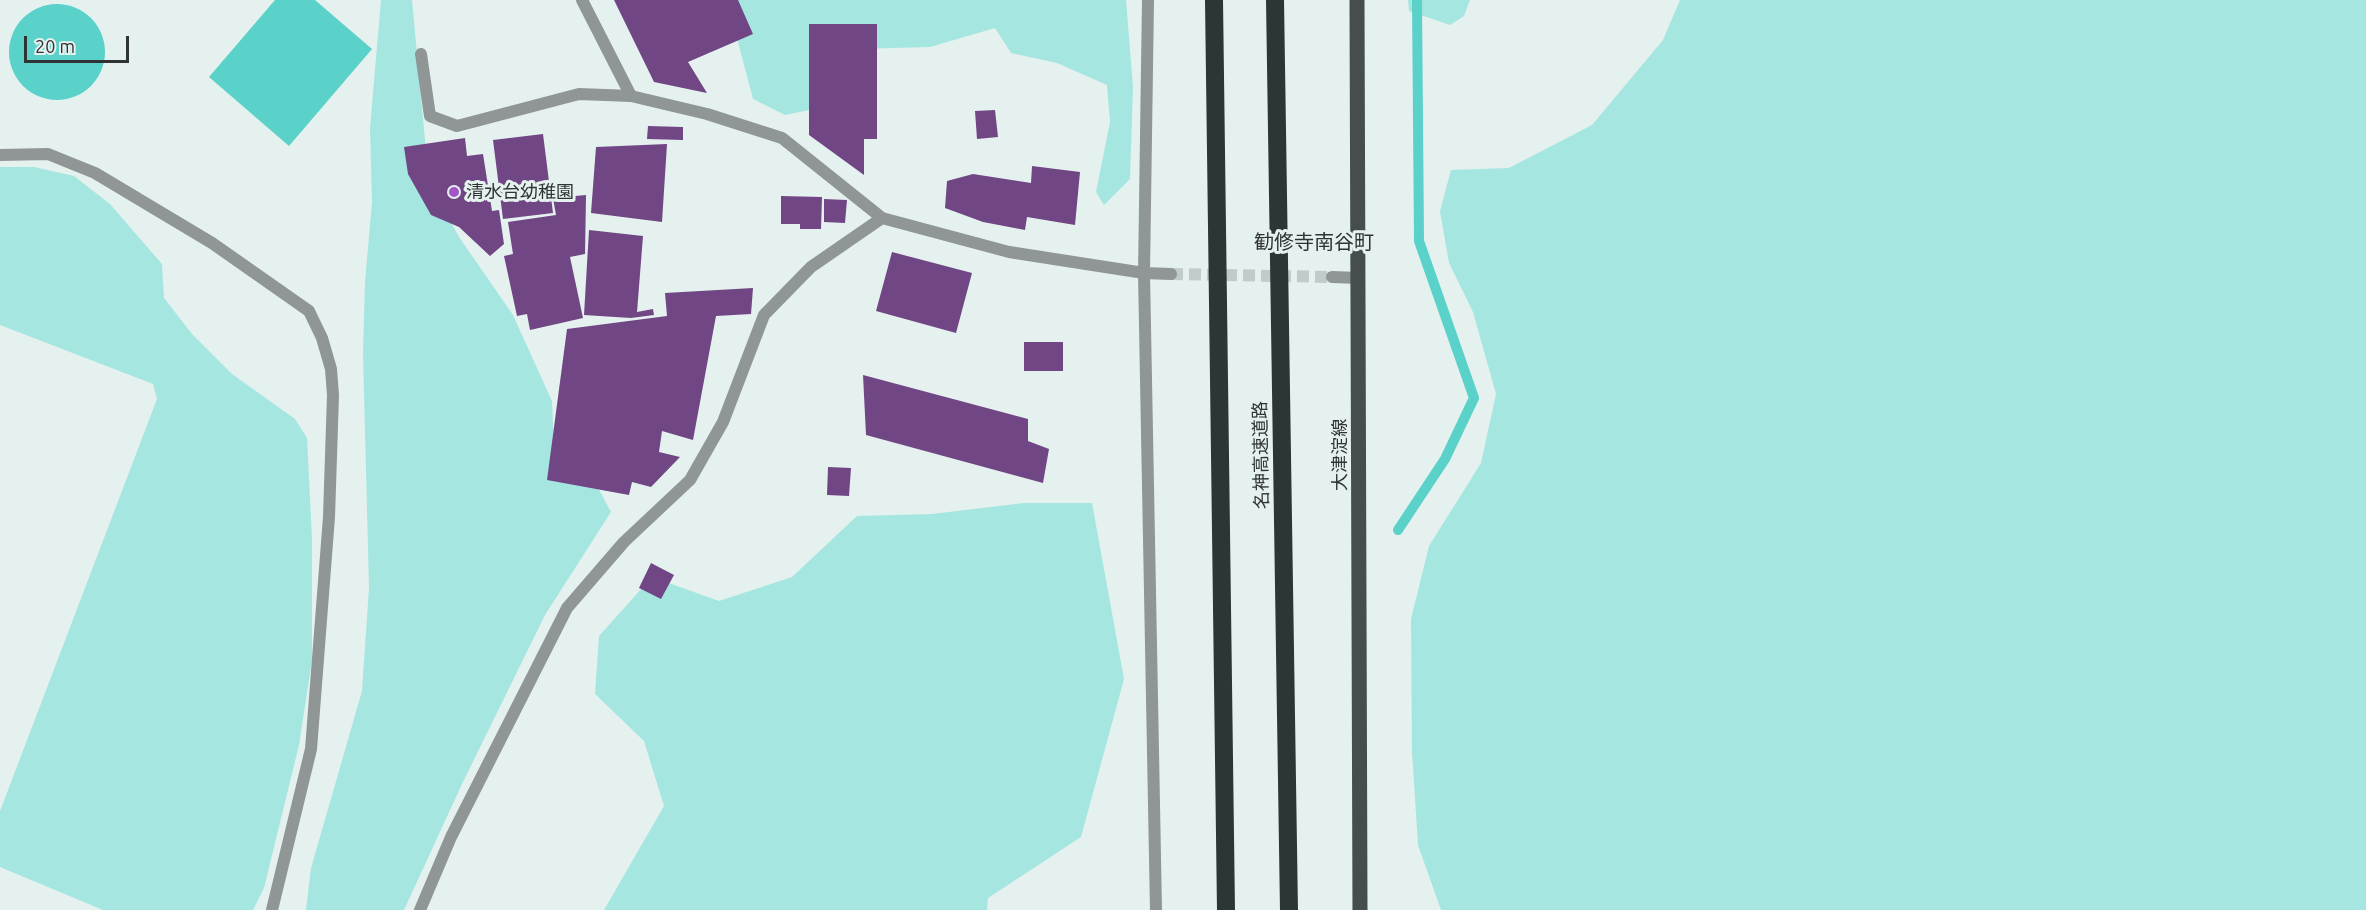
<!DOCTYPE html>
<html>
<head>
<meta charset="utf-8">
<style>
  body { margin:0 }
  #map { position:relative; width:2366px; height:910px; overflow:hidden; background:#e5f1ef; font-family:Ubuntu,sans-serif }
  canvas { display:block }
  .scale { position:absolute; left:24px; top:36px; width:105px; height:27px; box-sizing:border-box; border:3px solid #2f3333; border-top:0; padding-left:8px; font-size:18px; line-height:21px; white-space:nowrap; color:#2f3333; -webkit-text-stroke:4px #e5f1ef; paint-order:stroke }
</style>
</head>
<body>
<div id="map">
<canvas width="2366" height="910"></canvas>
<div class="scale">20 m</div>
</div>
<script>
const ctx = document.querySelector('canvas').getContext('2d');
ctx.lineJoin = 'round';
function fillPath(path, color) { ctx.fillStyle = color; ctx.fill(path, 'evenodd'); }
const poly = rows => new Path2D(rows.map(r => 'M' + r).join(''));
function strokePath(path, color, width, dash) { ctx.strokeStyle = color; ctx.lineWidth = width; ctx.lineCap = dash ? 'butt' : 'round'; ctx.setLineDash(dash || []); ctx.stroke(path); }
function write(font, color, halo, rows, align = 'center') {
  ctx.font = font + ' Ubuntu,"Noto Sans JP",sans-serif'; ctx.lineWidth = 6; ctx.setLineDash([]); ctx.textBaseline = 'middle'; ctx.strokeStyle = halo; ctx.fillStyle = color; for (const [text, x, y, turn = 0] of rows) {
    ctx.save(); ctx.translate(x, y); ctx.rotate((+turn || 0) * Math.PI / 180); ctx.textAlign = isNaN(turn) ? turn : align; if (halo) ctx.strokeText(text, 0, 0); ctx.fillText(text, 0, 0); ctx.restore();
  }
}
fillPath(poly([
  [381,0,412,0,429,183,459,237,513,315,552,401,555,474,596,484,611,512,545,615,462,784,404,910,306,910,311,868,362,691,369,588,363,353,365,282,372,202,370,128],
  [727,0,1126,0,1133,87,1130,179,1104,205,1096,192,1110,122,1107,85,1057,63,1011,53,995,28,930,47,857,49,823,107,785,115,753,99],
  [1408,0,1470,0,1464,16,1450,25,1409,11],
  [1680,0,2366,0,2366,910,1441,910,1418,845,1412,752,1411,619,1429,546,1481,463,1496,394,1473,312,1449,263,1440,211,1451,170,1509,168,1592,125,1663,40],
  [0,167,34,167,74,176,110,204,162,264,164,298,192,334,232,374,295,419,307,438,312,538,312,660,299,745,264,888,253,910,103,910,0,867,0,811,157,399,153,384,0,325],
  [1024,503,1092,503,1124,679,1081,837,988,898,987,910,604,910,664,806,644,741,595,694,599,636,652,577,719,601,792,577,857,516,932,514]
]), '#a5e6e0');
fillPath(poly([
  [275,0,315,0,372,49,289,146,209,77],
  '9 52a48 48 0 1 1 96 0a48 48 0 1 1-96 0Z'
]), '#5ad1c9');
strokePath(poly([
  [1398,530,1445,459,1474,398,1419,241,1417,0]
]), '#5ad1c9', 10);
fillPath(poly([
  [614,0,738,0,753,34,688,62,707,93,654,82],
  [809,24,877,24,877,139,864,139,864,175,809,135],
  [995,110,998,137,977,139,975,111],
  [648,126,683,127,683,140,647,139],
  [543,134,553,213,503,219,493,140],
  [465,138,467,156,483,154,492,211,499,210,504,244,490,256,459,227,431,215,408,174,404,147],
  [667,144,662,222,591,213,596,147],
  [1032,166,1080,172,1075,225,1027,217,1025,230,983,222,945,208,947,181,973,174,1031,183],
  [586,195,585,254,570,257,583,318,530,330,527,314,517,316,504,256,513,254,508,222,556,215,553,198],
  [781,196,822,197,821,229,800,229,800,224,781,224],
  [824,199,847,200,845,223,824,222],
  [589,230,643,236,637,312,653,309,654,315,631,318,584,315],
  [892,252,972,273,956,333,876,311],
  [753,288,751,314,716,316,693,440,662,431,659,452,680,457,651,487,632,482,629,495,547,480,567,329,667,316,665,293],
  [1024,342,1063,342,1063,371,1024,371],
  [863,375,1028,419,1028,441,1049,449,1043,483,866,435],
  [828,467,851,468,849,496,827,495],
  [651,563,674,575,661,599,639,588]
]), '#704684');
strokePath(poly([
  [1171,274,1332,277]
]), '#c1cbc9', 12, [12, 6]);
strokePath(poly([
  [421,54,430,116,457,126,579,94,631,96,582,0],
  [0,155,48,154,95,173,212,243,309,311,322,338,331,369,333,395,329,517,311,749,272,910]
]), '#909595', 12);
strokePath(poly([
  [1148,0,1144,273,1156,910],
  [631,96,707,114,782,138,882,218],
  [1332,277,1359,278],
  [420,910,451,837,567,608,624,542,690,480,723,422,764,315,811,267,882,218,1009,252,1144,273,1171,274]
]), '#909595', 12);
strokePath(poly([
  [1357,0,1360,910]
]), '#464e4d', 15);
strokePath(poly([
  [1214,0,1226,910],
  [1275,0,1289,910]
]), '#2c3635', 18);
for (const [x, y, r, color] of [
  [454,192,6,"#a456c8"]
]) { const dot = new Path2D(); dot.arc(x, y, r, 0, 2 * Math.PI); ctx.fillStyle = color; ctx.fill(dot); strokePath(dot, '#e5f1ef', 2); }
write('18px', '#2f3333', '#e5f1ef', [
  ["清水台幼稚園",466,192]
], 'left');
write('18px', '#2f3333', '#e5f1ef', [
  ["名神高速道路",1261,455,-91],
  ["大津淀線",1340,455,-90]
]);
write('20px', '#2f3333', '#e5f1ef', [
  ["勧修寺南谷町",1314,242]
]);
</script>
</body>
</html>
